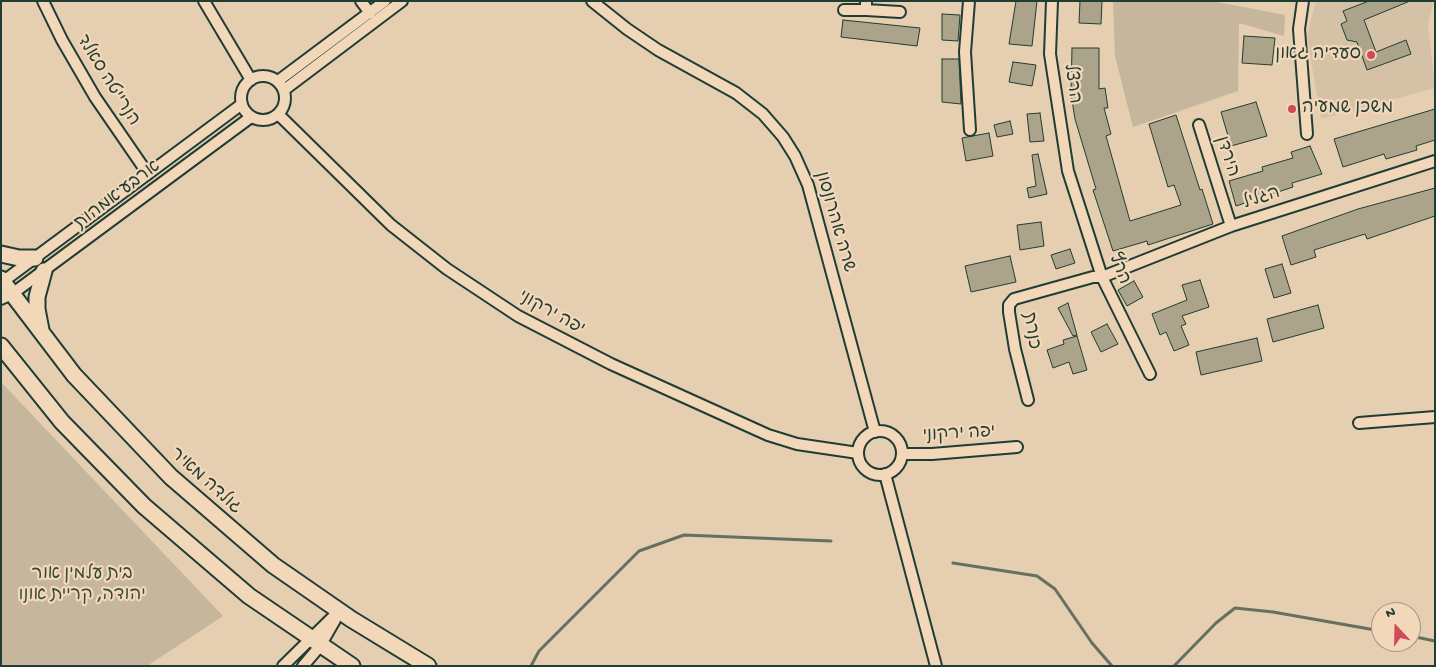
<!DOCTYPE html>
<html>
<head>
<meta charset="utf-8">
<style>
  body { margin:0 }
  #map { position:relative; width:1436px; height:667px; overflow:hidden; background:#e6ceb1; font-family:"Gochi Hand",sans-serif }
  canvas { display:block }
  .frame { position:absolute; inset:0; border:2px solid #1f3d34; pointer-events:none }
  .north { position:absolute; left:1371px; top:602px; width:50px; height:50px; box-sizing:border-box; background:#f3d7b9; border:1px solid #9e9984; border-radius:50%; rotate:339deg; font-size:14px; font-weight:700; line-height:20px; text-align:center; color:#1f3d34 }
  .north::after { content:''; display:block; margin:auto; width:18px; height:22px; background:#d1495b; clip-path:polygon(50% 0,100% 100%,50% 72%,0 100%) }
</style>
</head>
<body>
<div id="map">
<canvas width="1436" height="667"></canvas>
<div class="frame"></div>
<div class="north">N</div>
</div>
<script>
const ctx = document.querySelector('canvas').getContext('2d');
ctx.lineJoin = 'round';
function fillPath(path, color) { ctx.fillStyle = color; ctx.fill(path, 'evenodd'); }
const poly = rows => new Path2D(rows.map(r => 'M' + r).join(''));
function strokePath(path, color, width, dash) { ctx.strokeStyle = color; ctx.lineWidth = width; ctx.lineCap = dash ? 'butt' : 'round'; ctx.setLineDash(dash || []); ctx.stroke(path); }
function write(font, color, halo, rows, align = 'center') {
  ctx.font = font + ' "Gochi Hand","Playpen Sans Hebrew",sans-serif'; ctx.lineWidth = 4.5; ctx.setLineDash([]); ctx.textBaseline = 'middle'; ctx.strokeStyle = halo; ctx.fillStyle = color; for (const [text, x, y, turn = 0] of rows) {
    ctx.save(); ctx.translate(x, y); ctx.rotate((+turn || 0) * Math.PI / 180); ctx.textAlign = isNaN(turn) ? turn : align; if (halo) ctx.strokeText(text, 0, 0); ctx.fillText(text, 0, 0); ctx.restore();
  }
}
fillPath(poly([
  [1316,1,1433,1,1428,25,1435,88,1321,119,1307,36]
]), '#d5c1a6');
fillPath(poly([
  [1113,1,1212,1,1285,15,1284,36,1239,23,1238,91,1133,127,1115,56],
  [1,382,223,616,147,666,1,666]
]), '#c5b69c');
strokePath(poly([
  [953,563,1037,576,1055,589,1092,643,1112,666],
  [1411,636,1435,641],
  [531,666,539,651,639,551,684,535,831,541],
  [1174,666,1216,623,1235,608,1273,612,1381,631]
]), '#657060', 3);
const building = poly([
  [1016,1,1037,1,1032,46,1009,44,1016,1],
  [1080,1,1102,1,1101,24,1079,23,1080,1],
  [1369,1,1410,1,1364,20,1376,52,1406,40,1411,54,1367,70,1357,42,1347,40,1341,24,1347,21,1343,11,1369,1],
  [942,14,960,15,958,41,942,40,942,14],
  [843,20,920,28,917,46,841,37,843,20],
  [1244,36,1275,38,1272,65,1242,63,1244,36],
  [1072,48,1099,48,1099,89,1105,88,1108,108,1104,108,1111,134,1106,136,1130,221,1181,205,1174,185,1168,187,1149,124,1176,115,1200,190,1202,189,1213,224,1148,245,1147,241,1113,251,1093,190,1096,189,1075,119,1071,94,1072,48],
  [942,59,959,59,961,104,942,102,942,59],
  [1013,62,1036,65,1032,86,1009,82,1013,62],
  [1256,102,1267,136,1231,146,1221,112,1256,102],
  [1435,109,1435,140,1416,146,1417,150,1386,159,1384,154,1343,167,1334,139,1435,109],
  [1040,113,1044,141,1030,142,1027,114,1040,113],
  [1010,121,1013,134,997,137,994,125,1010,121],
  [989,133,993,156,966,161,962,138,989,133],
  [1310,146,1322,174,1292,183,1293,187,1236,206,1229,181,1263,171,1262,167,1293,158,1291,152,1310,146],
  [1038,154,1047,194,1029,198,1027,188,1036,186,1032,155,1038,154],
  [1435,188,1435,216,1367,239,1365,234,1314,250,1316,257,1291,265,1282,236,1358,209,1435,188],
  [1041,222,1044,246,1020,250,1017,225,1041,222],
  [1070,249,1075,263,1056,269,1051,255,1070,249],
  [1010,256,1016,282,971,292,965,266,1010,256],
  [1282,264,1291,293,1274,298,1265,269,1282,264],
  [1200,280,1209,307,1182,316,1186,324,1181,326,1189,345,1174,351,1166,332,1160,335,1152,314,1187,300,1182,285,1200,280],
  [1134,281,1143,297,1127,306,1118,290,1134,281],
  [1068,303,1077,335,1073,336,1058,308,1068,303],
  [1318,305,1324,328,1273,342,1267,319,1318,305],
  [1107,324,1118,344,1101,352,1091,332,1107,324],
  [1077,336,1087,370,1073,374,1069,362,1053,368,1047,350,1064,344,1063,340,1077,336],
  [1257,338,1262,361,1201,375,1196,352,1257,338]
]);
fillPath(building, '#aca38b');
strokePath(building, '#1f3d34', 1);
const street = poly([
  [43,1,62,40,95,97,148,174],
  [204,1,251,80],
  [361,1,370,13],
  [592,1,627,29,658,50,736,93,763,114,783,137,795,156,808,185,875,432],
  [866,1,866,10,900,12],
  [969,1,965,52,970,130],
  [1052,1,1050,54,1068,171,1102,277,1150,374],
  [1303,1,1299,29,1307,134],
  [844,10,866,10],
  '241 98a22 22 0 1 1 44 0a22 22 0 1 1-44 0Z',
  [278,81,385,1],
  [284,90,402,1],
  [278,114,391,225,447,269,518,316,611,364,768,435,797,444,858,453],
  [1199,125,1231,226],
  [1,283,242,104],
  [1,299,12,294,251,117],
  [1028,400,1015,349,1009,312,1009,305,1014,299,1093,277,1102,277,1231,226,1435,161],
  [1359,423,1435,417],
  '858 453a22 22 0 1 1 44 0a22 22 0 1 1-44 0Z',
  [902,454,932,454,1017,447],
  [885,474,936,666],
  [283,666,339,611],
  [303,666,320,646,335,620]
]);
const secondary = poly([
  [1,254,19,258,35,258],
  [1,279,74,375,171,477,273,565,351,619,428,666],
  [41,330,37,309,37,297,44,271],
  [1,346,62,422,144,506,249,596,352,666]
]);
strokePath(street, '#1f3d34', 14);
strokePath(secondary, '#1f3d34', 19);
strokePath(street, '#f3d7b9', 10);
strokePath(secondary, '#f3d7b9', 15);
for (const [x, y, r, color] of [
  [1371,55,5,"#d1495b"],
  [1292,109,5,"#d1495b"]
]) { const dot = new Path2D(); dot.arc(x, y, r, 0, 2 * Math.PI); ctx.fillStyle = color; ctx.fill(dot); strokePath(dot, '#f3d7b9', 2); }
write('18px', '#1f3d34', '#f3d7b9', [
  ["סעדיה גאון",1361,55],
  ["משכן שמעיה",1302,109,"left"]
], 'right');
write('18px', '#1f3d34', '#f3d7b9', [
  ["הנרייטה סאלד",107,81,58],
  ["הרצל",1071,84,82],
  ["הירדן",1226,157,72],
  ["ארבע אמהות",118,196,-37],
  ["הגליל",1262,199,-18],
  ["שרה אהרונסון",834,222,74],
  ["הרץ",1118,269,69],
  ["יפה ירקוני",551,314,29],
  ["כנרת",1030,331,81],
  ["יפה ירקוני",959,435,-3],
  ["גולדה מאיר",205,482,42]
]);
write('18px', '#30493e', '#f3d7b9', [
  ["בית עלמין אור",82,575],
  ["יהודה, קריית אונו",82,596]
]);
</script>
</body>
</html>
